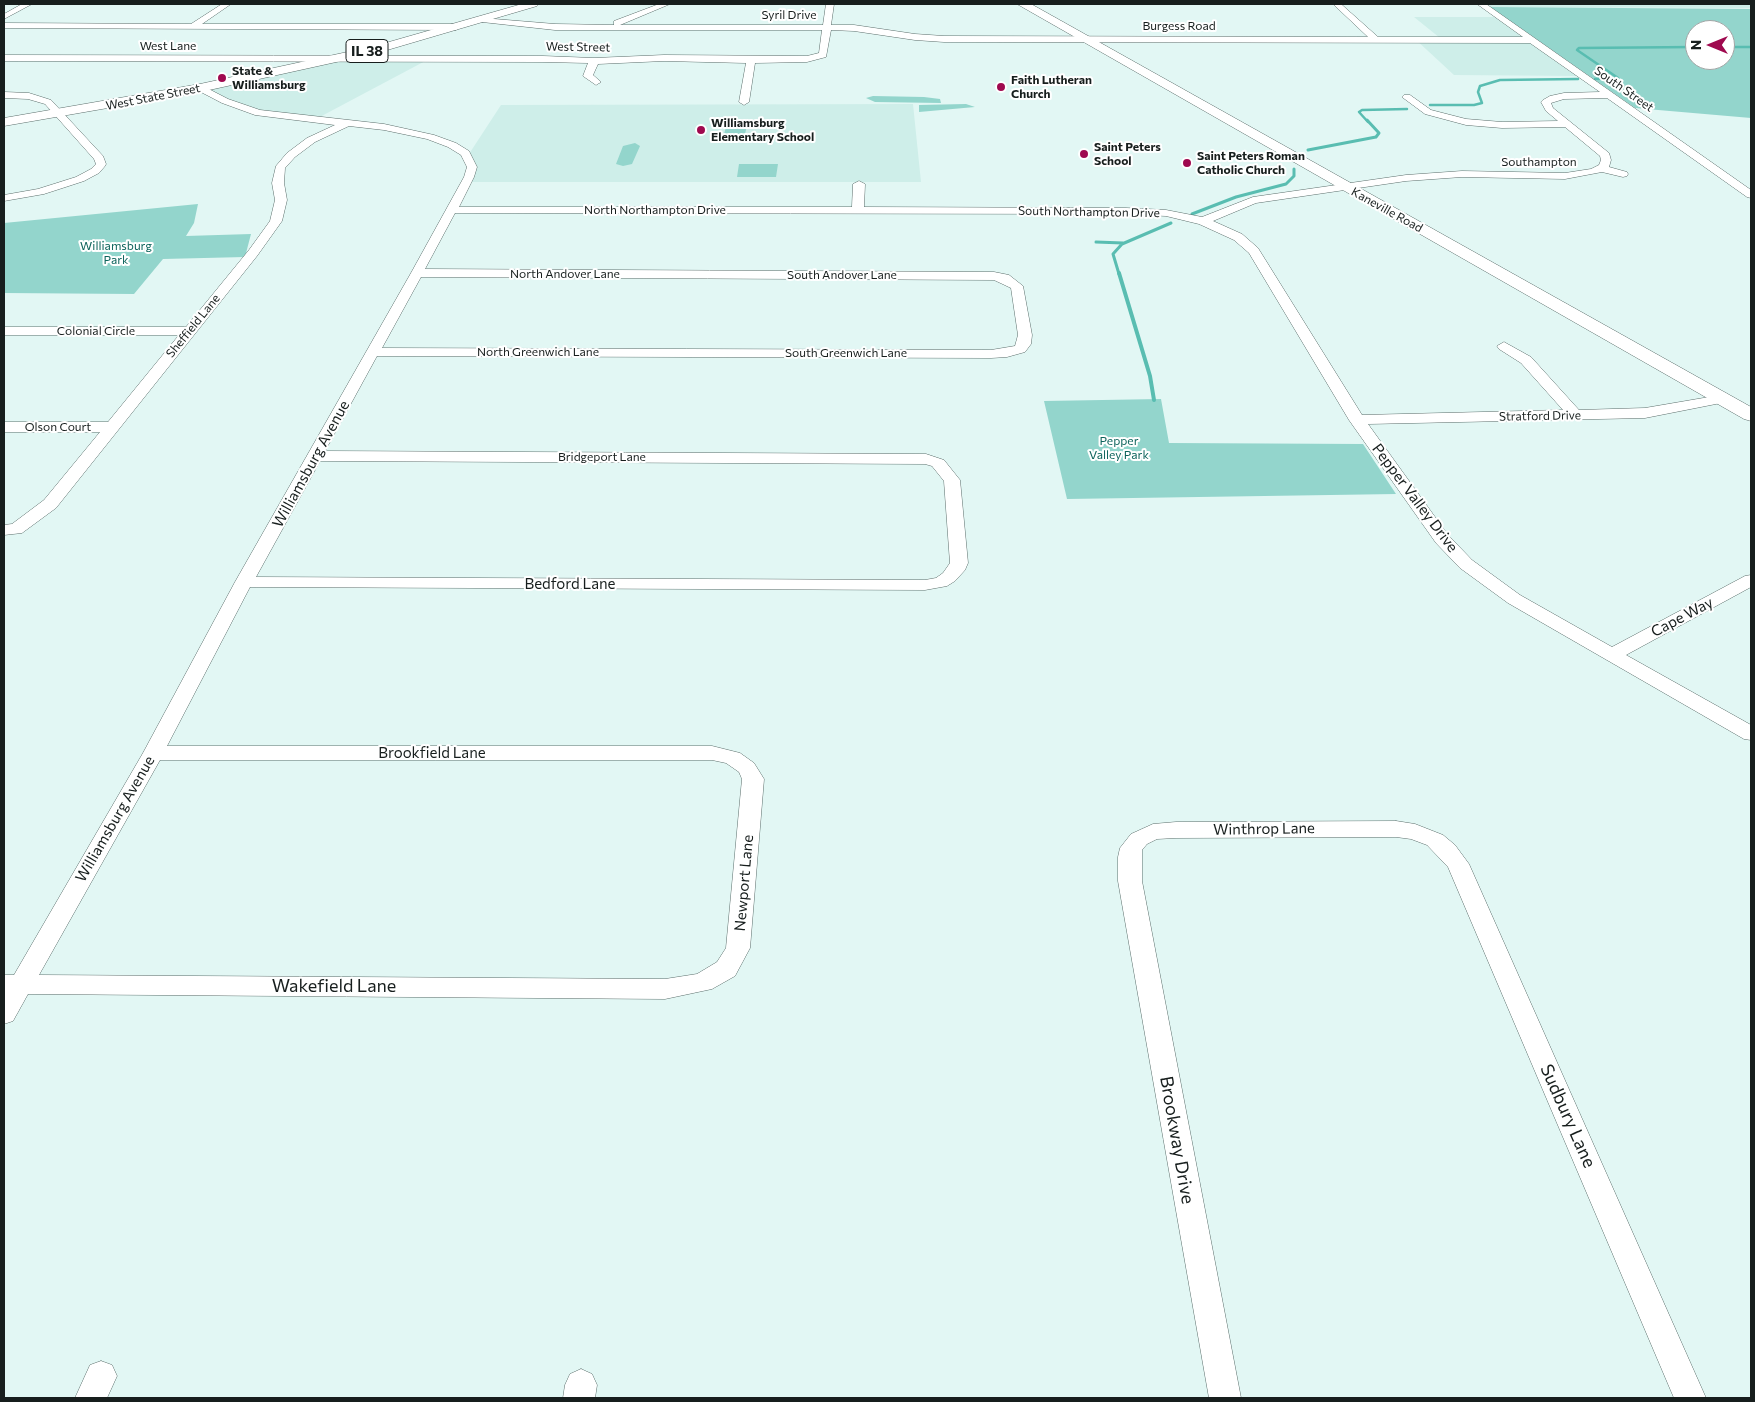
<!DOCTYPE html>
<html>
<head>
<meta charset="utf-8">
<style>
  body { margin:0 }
  #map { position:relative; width:1755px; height:1402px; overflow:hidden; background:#e2f7f4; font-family:Commissioner,sans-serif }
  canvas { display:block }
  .frame { position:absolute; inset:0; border:5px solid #171e1d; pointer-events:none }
  .north { position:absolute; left:1685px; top:20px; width:50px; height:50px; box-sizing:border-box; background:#fff; border:1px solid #a2a5a5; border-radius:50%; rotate:270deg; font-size:14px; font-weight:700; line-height:20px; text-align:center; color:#171e1d }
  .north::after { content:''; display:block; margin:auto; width:18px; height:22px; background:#9f094f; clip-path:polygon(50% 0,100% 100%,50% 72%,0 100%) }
</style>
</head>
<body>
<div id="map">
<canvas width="1755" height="1402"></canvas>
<div class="frame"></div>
<div class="north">N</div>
</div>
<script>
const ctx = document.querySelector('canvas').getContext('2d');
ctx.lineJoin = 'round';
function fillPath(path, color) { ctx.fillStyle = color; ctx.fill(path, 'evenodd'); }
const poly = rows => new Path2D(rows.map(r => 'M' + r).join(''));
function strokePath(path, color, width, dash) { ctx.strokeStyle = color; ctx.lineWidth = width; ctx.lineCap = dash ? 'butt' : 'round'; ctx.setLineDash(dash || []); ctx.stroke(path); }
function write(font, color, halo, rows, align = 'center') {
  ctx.font = font + ' Commissioner,sans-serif'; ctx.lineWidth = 4; ctx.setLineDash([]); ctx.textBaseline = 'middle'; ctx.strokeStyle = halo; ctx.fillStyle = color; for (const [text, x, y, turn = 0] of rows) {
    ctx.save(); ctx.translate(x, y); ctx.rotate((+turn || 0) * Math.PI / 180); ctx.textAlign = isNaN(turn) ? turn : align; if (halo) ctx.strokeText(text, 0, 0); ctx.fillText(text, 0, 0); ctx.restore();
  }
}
fillPath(poly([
  [1485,4,1751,4,1751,8,1490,7],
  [1414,17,1497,17,1580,76,1454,75,1414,38,1440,38],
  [334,59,429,59,316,119,250,109,203,88],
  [913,104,921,182,469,182,469,154,501,105]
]), '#ceeee9');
fillPath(poly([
  [1490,7,1751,9,1751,118,1635,108],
  [1695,30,1725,30,1725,60,1695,60],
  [873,96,924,97,940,99,941,103,875,102,866,98],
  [966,104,975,107,919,112,919,105],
  [728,121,748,121,745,134,724,134],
  [635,143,640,146,632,164,623,166,616,164,623,146],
  [739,164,778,164,776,177,737,177],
  [198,204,194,223,186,236,251,234,245,257,163,259,134,294,4,293,4,223],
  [1161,399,1169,443,1363,444,1396,494,1067,499,1044,401]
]), '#93d5cc');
strokePath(poly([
  [1725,47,1751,47],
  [1595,79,1618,78,1577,50,1579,48,1695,47],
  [1430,105,1474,105,1482,103,1478,92,1480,86,1500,80,1578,79],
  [1368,122,1359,112,1362,110,1407,109]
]), '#59bdb1', 2.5);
strokePath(poly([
  [1308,150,1376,137,1379,133,1367,120],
  [1192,214,1236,197,1286,184,1294,176,1294,169],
  [1096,242,1123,243],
  [1119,274,1113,254,1122,244,1171,223]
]), '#59bdb1', 3);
strokePath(poly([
  [1119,273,1150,376,1154,400]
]), '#59bdb1', 4);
const street = poly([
  [22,4,32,4,4,19,4,14,22,4],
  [222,4,231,4,202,24,456,24,460,27,456,30,4,28,4,23,191,24,222,4],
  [659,4,670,4,620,25,823,25,826,4,834,4,831,25,854,25,915,34,944,36,1368,37,1333,4,1341,4,1378,37,1523,37,1477,4,1486,4,1751,190,1751,198,1747,197,1607,98,1564,99,1551,103,1553,108,1609,153,1611,160,1609,167,1627,172,1628,174,1627,176,1623,177,1602,172,1565,179,1462,177,1406,181,1256,203,1213,221,1242,234,1258,248,1362,415,1563,410,1521,363,1499,349,1497,346,1504,342,1531,357,1579,410,1645,408,1721,395,1726,396,1728,399,1726,402,1645,418,1368,424,1448,535,1472,560,1520,595,1612,647,1745,576,1751,575,1751,587,1626,655,1751,725,1751,740,1744,739,1508,603,1460,568,1436,543,1349,420,1249,253,1234,240,1199,224,1166,216,1126,214,455,213,425,269,994,272,1009,275,1023,286,1032,335,1031,344,1025,352,1007,357,991,358,377,356,325,451,926,454,944,460,960,480,968,563,965,570,955,581,947,586,925,590,250,587,167,746,712,746,740,753,754,763,764,779,750,948,735,976,712,989,665,999,28,994,13,1021,4,1024,4,975,14,975,143,753,235,582,411,273,464,177,467,167,461,155,448,147,427,139,384,130,349,126,315,142,295,157,285,168,284,183,287,200,282,221,257,256,56,508,22,533,4,535,4,525,12,524,44,500,100,432,4,432,4,422,108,422,179,335,4,335,4,327,186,327,249,250,270,221,275,200,272,183,276,166,287,153,307,138,335,125,255,115,222,103,197,90,197,86,203,86,228,99,260,110,384,124,434,135,456,143,469,151,477,167,474,177,459,207,852,207,853,184,859,181,865,184,864,207,1126,208,1166,210,1202,217,1253,197,1406,175,1462,171,1565,173,1591,169,1599,165,1601,160,1600,156,1565,127,1502,128,1466,125,1425,114,1402,97,1404,95,1410,95,1431,110,1466,119,1502,122,1558,121,1546,111,1541,102,1543,100,1550,96,1564,93,1600,92,1530,43,944,42,915,40,854,31,831,30,826,57,807,62,755,63,749,102,744,105,739,102,746,63,664,61,598,64,593,75,601,82,596,85,583,76,588,63,543,62,4,61,4,55,543,56,594,58,664,55,807,56,819,53,822,30,555,30,482,22,478,20,482,18,555,24,614,25,614,21,659,4],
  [421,277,994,280,1011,288,1018,335,1015,346,991,350,382,348,421,277],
  [320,461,925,464,932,466,944,481,950,563,943,573,936,578,925,580,256,577,320,461],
  [160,760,712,760,726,763,739,772,742,779,726,948,717,962,697,974,665,979,39,975,160,760],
  [4,92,29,93,51,100,103,156,106,164,105,166,99,173,84,181,44,194,4,201,4,195,38,189,76,177,91,169,96,164,94,159,45,104,28,99,4,98,4,92],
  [1396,821,1415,824,1443,835,1455,845,1469,864,1706,1398,1674,1398,1448,867,1427,845,1411,839,1396,837,1176,838,1157,839,1147,844,1142,850,1142,881,1241,1398,1209,1398,1118,881,1118,857,1120,848,1131,834,1153,824,1176,822,1396,821],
  [101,1361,112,1365,117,1376,107,1398,75,1398,90,1365,101,1361],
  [581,1369,592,1374,597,1385,595,1398,563,1398,565,1385,570,1374,581,1369]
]);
const secondary = poly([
  [1017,4,1031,4,1751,407,1751,421,1744,419,1017,4]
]);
const primary = poly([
  [522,4,539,4,537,6,377,53,200,92,4,126,4,118,200,84,375,46,522,4]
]);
strokePath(street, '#5b6e6b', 1);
strokePath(secondary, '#5b6e6b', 1);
strokePath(primary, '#5b6e6b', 1);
fillPath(street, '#fff');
fillPath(secondary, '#fff');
fillPath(primary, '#fff');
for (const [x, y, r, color] of [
  [222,78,5,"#9f094f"],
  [1001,87,5,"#9f094f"],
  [701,130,5,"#9f094f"],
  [1084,154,5,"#9f094f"],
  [1187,163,5,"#9f094f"]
]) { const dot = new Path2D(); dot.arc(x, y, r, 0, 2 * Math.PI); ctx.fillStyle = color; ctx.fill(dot); strokePath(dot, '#fff', 2); }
write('12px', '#171e1d', '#fff', [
  ["Syril Drive",789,15],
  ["Burgess Road",1179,26],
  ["West Lane",168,46],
  ["West Street",578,47,1],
  ["South Street",1624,89,35],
  ["West State Street",153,97,-11],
  ["Southampton",1539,162],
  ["North Northampton Drive",655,210],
  ["Kaneville Road",1387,210,29],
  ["South Northampton Drive",1089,212,1],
  ["North Andover Lane",565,274],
  ["South Andover Lane",842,275],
  ["Sheffield Lane",193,326,-51],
  ["Colonial Circle",96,331],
  ["North Greenwich Lane",538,352],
  ["South Greenwich Lane",846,353],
  ["Stratford Drive",1540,416,-1],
  ["Olson Court",58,427],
  ["Bridgeport Lane",602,457]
]);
write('bold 12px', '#171e1d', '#fff', [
  ["State &",232,71],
  ["Williamsburg",232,85],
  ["Faith Lutheran",1011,80],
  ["Church",1011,94],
  ["Williamsburg",711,123],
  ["Elementary School",711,137],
  ["Saint Peters",1094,147],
  ["School",1094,161],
  ["Saint Peters Roman",1197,156],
  ["Catholic Church",1197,170]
], 'left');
write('12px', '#0d635b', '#fff', [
  ["Williamsburg",116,246],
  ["Park",116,260],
  ["Pepper",1119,441],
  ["Valley Park",1119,455]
]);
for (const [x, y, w] of [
  [367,51,42]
]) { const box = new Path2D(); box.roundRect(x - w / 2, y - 11.5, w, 23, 4); ctx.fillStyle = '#fff'; ctx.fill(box); strokePath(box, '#171e1d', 1); }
write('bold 14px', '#171e1d', null, [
  ["IL 38",367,51]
]);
write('15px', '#171e1d', '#fff', [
  ["Williamsburg Avenue",311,464,-61],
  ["Pepper Valley Drive",1415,498,53],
  ["Bedford Lane",570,584],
  ["Cape Way",1682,617,-28],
  ["Brookfield Lane",432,753],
  ["Williamsburg Avenue",115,819,-60],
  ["Winthrop Lane",1264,829,-1],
  ["Newport Lane",744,883,-85]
]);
write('18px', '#171e1d', '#fff', [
  ["Wakefield Lane",334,986],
  ["Sudbury Lane",1568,1116,66],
  ["Brookway Drive",1177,1140,80]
]);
</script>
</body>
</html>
